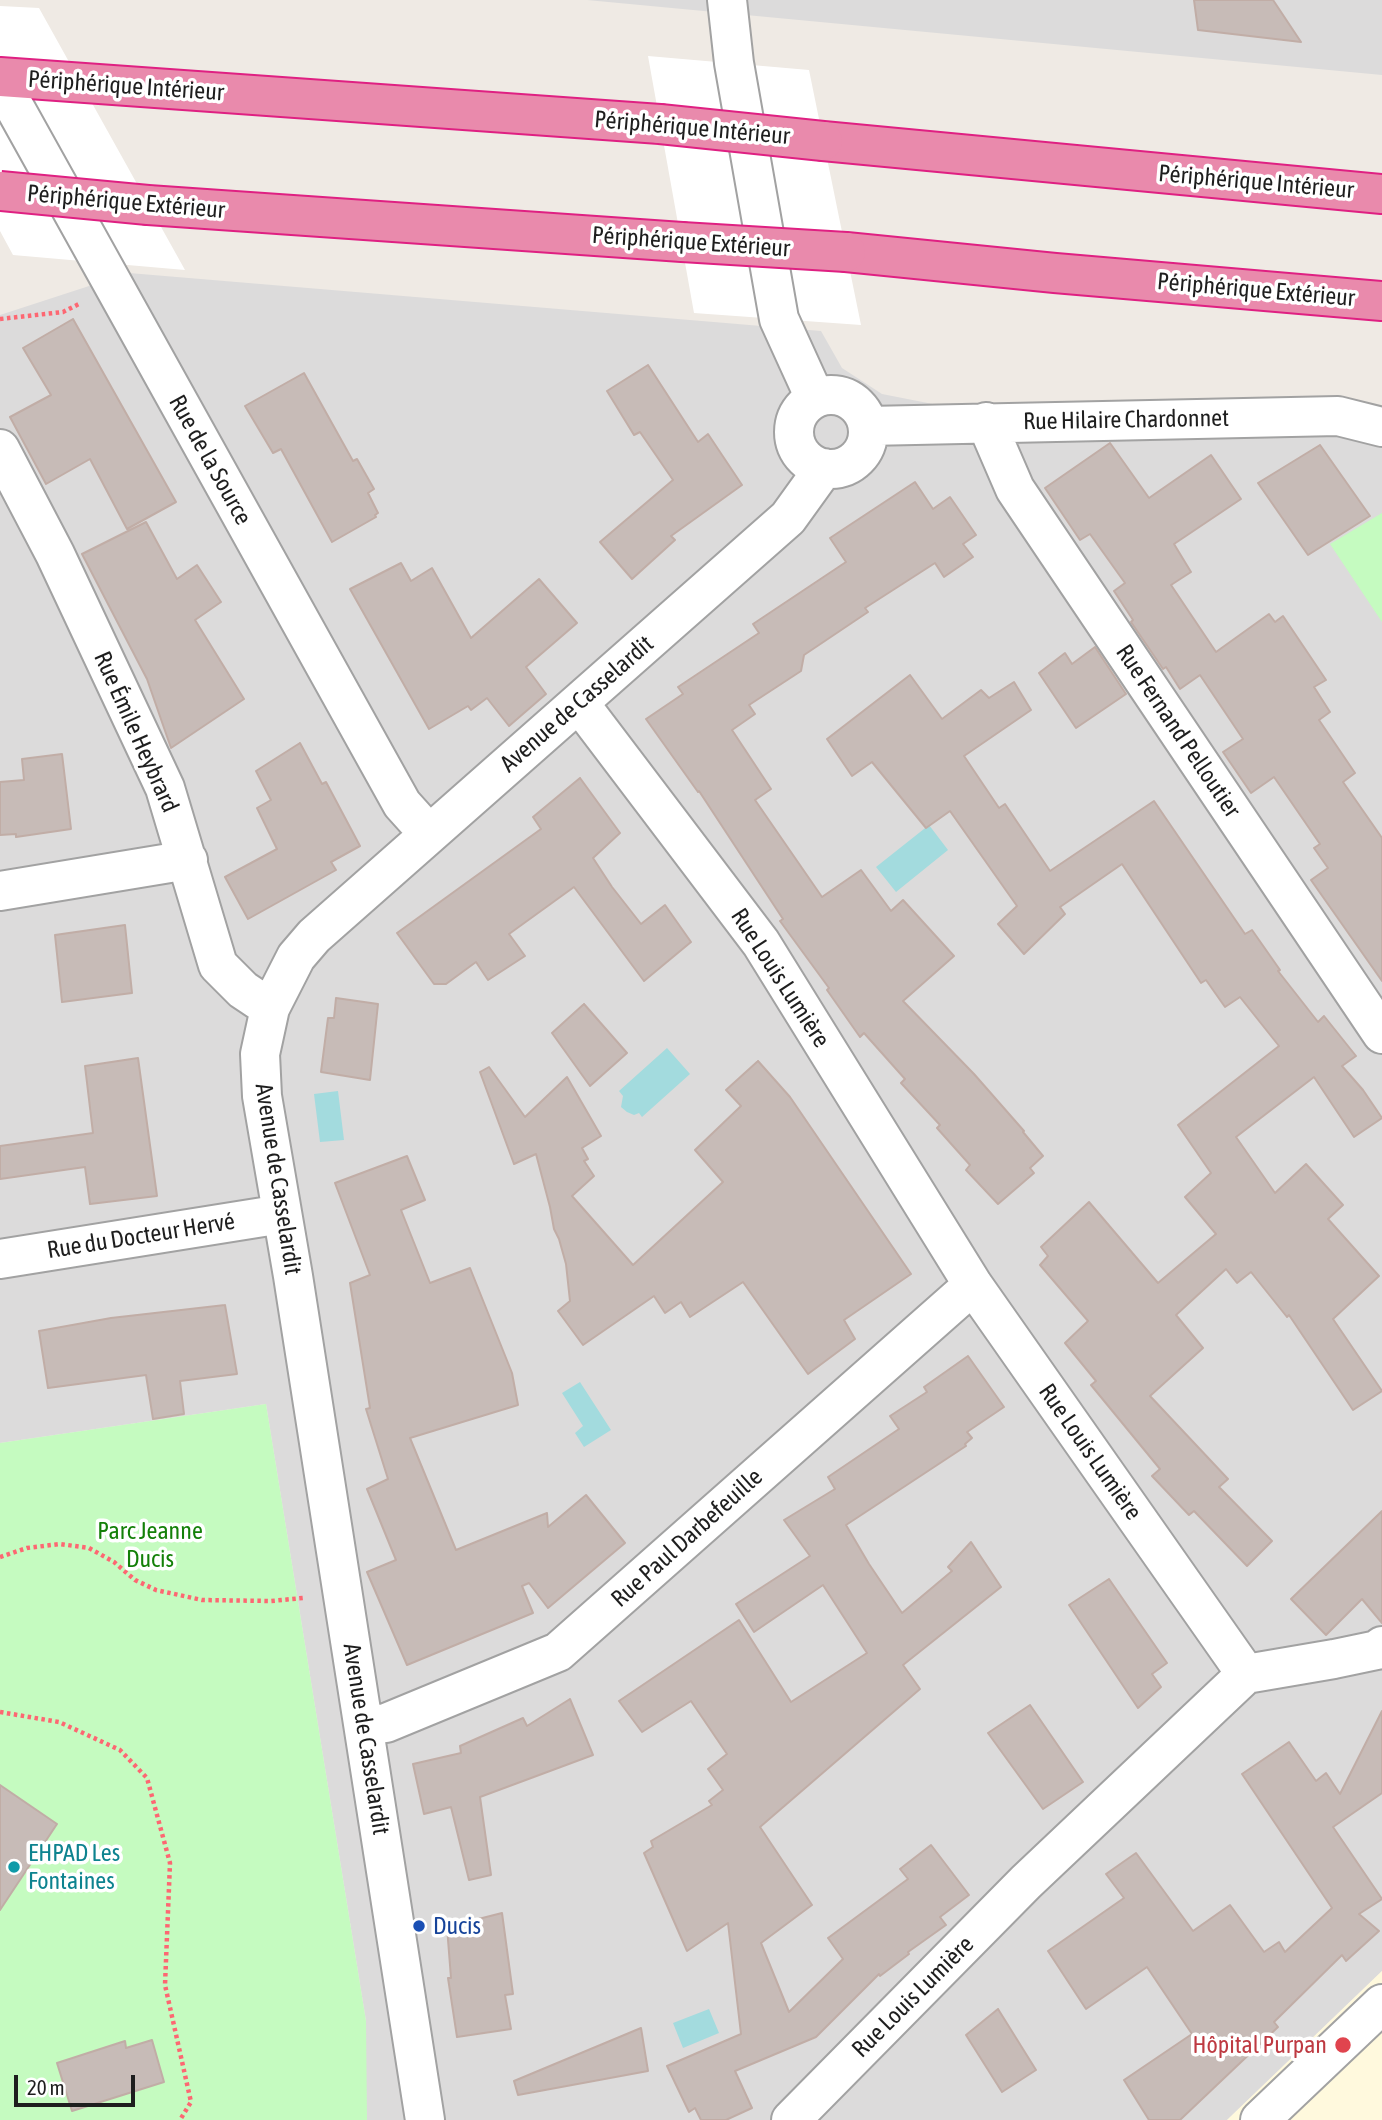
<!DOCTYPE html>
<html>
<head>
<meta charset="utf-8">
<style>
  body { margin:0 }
  #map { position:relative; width:1382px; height:2120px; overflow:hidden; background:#efeae4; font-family:"Asap Condensed",sans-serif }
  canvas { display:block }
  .scale { position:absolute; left:14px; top:2075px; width:121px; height:32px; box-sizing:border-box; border:4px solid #1e1e1e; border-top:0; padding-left:9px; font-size:21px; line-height:24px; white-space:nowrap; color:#1e1e1e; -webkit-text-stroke:5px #fff; paint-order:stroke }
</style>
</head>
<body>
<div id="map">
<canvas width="1382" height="2120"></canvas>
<div class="scale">20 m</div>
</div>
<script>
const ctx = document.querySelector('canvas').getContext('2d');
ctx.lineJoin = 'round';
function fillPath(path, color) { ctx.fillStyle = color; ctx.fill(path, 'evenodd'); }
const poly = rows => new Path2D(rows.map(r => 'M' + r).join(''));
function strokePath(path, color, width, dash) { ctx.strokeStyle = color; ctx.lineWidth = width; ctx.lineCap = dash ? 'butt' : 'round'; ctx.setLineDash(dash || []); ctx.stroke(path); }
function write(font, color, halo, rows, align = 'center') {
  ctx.font = font + ' "Asap Condensed",sans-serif'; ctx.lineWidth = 7; ctx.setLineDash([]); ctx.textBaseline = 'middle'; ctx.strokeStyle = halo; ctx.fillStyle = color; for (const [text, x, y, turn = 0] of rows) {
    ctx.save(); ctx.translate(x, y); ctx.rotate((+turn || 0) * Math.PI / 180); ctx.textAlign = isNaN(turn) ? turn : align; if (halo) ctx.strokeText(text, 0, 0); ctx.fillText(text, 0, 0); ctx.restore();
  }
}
fillPath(poly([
  [587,0,1382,0,1382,75],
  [129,273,821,331,842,368,882,394,943,406,1362,402,1382,409,1382,1971,1227,2120,366,2120,362,2087,366,2021,266,1404,0,1443,0,315]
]), '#dcdbdb');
fillPath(poly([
  [1382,1971,1382,2120,1227,2120]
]), '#fff9dd');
fillPath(poly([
  [1382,513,1382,622,1330,544],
  [266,1404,366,2021,367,2120,0,2120,0,1443]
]), '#c5fbc0');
fillPath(poly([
  [929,825,948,850,896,892,876,867],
  [667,1048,690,1074,642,1117,639,1113,634,1115,627,1112,621,1107,623,1096,619,1091],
  [338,1091,344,1140,320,1142,314,1094],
  [580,1382,611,1430,584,1447,575,1433,583,1426,562,1393],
  [709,2009,719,2033,683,2048,673,2023]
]), '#a3dbde');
fillPath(poly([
  [0,6,39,8,185,270,13,255,0,231],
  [648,56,809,70,861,325,694,313]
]), '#fff');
const building = poly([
  [1194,0,1273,0,1301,42,1198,30,1194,0],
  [73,319,176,502,127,529,90,459,46,484,10,417,51,395,23,348,73,319],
  [648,365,698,442,708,434,742,485,671,536,675,540,632,579,600,542,673,480,640,432,634,435,607,391,648,365],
  [304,373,353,461,357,459,374,489,368,493,378,513,375,515,376,517,332,542,281,449,273,453,245,406,304,373],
  [1110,443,1149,498,1211,455,1241,499,1174,544,1191,572,1171,585,1216,652,1269,614,1275,622,1283,616,1326,680,1314,687,1330,712,1319,720,1355,773,1343,782,1382,838,1382,981,1311,880,1328,868,1314,848,1320,844,1274,777,1251,793,1223,752,1243,739,1200,675,1180,689,1166,667,1163,669,1131,622,1133,620,1114,591,1125,583,1090,534,1080,540,1045,488,1110,443],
  [1320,445,1370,516,1308,555,1258,483,1320,445],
  [915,482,933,509,950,497,976,535,963,544,973,557,944,577,935,563,865,608,868,612,804,655,801,671,749,705,755,714,732,730,771,789,755,800,822,897,861,870,891,911,903,900,954,956,903,1001,974,1074,1024,1131,1023,1132,1043,1156,1030,1168,1034,1173,998,1204,966,1170,970,1165,937,1128,940,1125,901,1083,905,1079,864,1033,860,1037,827,990,829,988,780,921,783,919,699,791,698,792,646,719,683,694,678,687,759,633,753,624,846,562,830,538,915,482],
  [146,522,177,579,197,565,221,602,195,620,244,699,171,748,147,679,82,554,146,522],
  [401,563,411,581,432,568,471,638,539,579,577,623,526,667,546,694,509,726,487,698,471,710,468,706,429,729,350,589,401,563],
  [1095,647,1126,694,1076,728,1039,673,1065,653,1072,664,1095,647],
  [910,675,942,719,981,690,989,698,1014,682,1031,710,964,756,999,808,1005,804,1050,871,1154,801,1245,934,1252,930,1280,970,1278,971,1318,1022,1324,1016,1356,1056,1342,1066,1363,1090,1382,1118,1354,1137,1314,1077,1236,1137,1275,1193,1306,1164,1343,1205,1328,1219,1379,1276,1333,1319,1382,1391,1353,1410,1289,1315,1287,1317,1251,1272,1237,1283,1226,1269,1176,1315,1203,1348,1150,1396,1228,1479,1219,1487,1272,1541,1247,1566,1194,1511,1189,1515,1152,1476,1160,1469,1091,1385,1096,1381,1065,1343,1088,1321,1040,1265,1048,1256,1041,1247,1089,1202,1158,1283,1216,1234,1185,1197,1211,1173,1178,1125,1279,1046,1240,997,1225,1007,1206,980,1201,983,1122,864,1060,907,1065,914,1024,954,998,924,1017,906,950,811,926,828,872,762,852,776,827,739,910,675],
  [300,743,322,784,326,782,360,846,331,862,336,870,248,919,225,877,277,849,257,808,271,800,256,771,300,743],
  [62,754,71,829,16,837,16,834,0,835,0,782,24,780,22,759,62,754],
  [580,778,620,833,593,858,612,887,641,924,665,905,691,942,644,981,574,887,509,934,525,956,488,980,476,962,446,984,434,984,397,933,541,829,533,817,580,778],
  [125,925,132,993,62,1002,55,935,125,925],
  [336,998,378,1004,370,1080,321,1072,328,1018,334,1018,336,998],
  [584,1004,627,1053,590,1086,552,1033,584,1004],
  [138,1058,157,1196,90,1204,85,1167,0,1179,0,1146,93,1133,85,1066,138,1058],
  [758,1061,790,1097,911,1274,844,1320,855,1339,808,1374,743,1282,690,1317,681,1302,665,1313,654,1296,583,1345,558,1311,570,1301,566,1264,559,1239,554,1229,550,1207,536,1154,514,1164,480,1072,489,1067,525,1117,567,1077,601,1136,582,1148,588,1159,584,1161,594,1176,572,1196,633,1265,723,1182,695,1150,741,1106,726,1090,758,1061],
  [407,1156,425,1200,401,1210,430,1283,470,1268,512,1373,518,1405,410,1438,456,1550,547,1513,548,1527,586,1495,625,1543,548,1608,529,1583,522,1586,533,1613,407,1665,367,1572,396,1560,367,1489,388,1479,366,1409,370,1408,350,1283,370,1275,335,1183,407,1156],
  [225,1305,237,1374,180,1381,184,1414,153,1419,146,1375,48,1388,39,1331,111,1318,225,1305],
  [968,1356,1004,1407,967,1432,972,1438,965,1444,966,1446,846,1525,869,1564,902,1613,952,1571,948,1567,971,1542,1001,1587,903,1665,920,1689,760,1827,812,1905,761,1943,789,2012,843,1959,828,1938,908,1879,900,1869,931,1845,969,1895,940,1917,946,1925,908,1952,909,1954,880,1976,879,1974,816,2037,735,2071,752,2108,726,2120,701,2120,695,2108,689,2112,667,2066,741,2034,728,1923,687,1951,644,1853,653,1847,651,1841,712,1805,709,1801,723,1790,708,1769,727,1754,691,1701,642,1732,619,1701,739,1620,791,1702,867,1653,823,1585,754,1632,736,1604,810,1556,784,1520,835,1489,828,1477,899,1429,890,1416,927,1392,924,1387,968,1356],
  [1382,1511,1382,1623,1362,1599,1326,1635,1291,1599,1382,1511],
  [1109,1579,1167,1663,1152,1674,1161,1687,1138,1708,1069,1605,1109,1579],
  [570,1699,593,1755,480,1797,491,1875,469,1880,451,1807,424,1814,413,1764,461,1753,460,1746,523,1718,527,1726,570,1699],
  [1030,1705,1083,1782,1043,1809,988,1733,1030,1705],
  [1382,1711,1382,1793,1333,1827,1382,1899,1359,1914,1379,1931,1346,1961,1342,1955,1274,2022,1278,2027,1180,2120,1149,2120,1124,2080,1192,2034,1147,1967,1086,2009,1048,1951,1124,1898,1106,1874,1136,1853,1193,1931,1230,1905,1264,1952,1279,1942,1285,1952,1332,1908,1242,1774,1289,1742,1316,1781,1326,1773,1340,1794,1382,1711],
  [0,1785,57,1824,0,1910,0,1785],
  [502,1913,513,1994,505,1995,511,2029,457,2037,448,1978,451,1978,447,1927,502,1913],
  [998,2009,1036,2070,1002,2092,966,2035,998,2009],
  [641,2028,648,2071,518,2095,514,2081,641,2028],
  [152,2040,164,2082,72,2111,57,2063,125,2041,126,2048,152,2040]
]);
fillPath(building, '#c7bbb7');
strokePath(building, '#c1ada6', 2);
const minor = poly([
  [727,0,734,63,779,319,815,398],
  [0,81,402,804,429,834],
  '794 432a37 37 0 1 1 74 0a37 37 0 1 1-74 0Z',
  [986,422,1015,489,1382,1034],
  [868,426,1338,416,1382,427],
  [0,449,55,554,165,788,218,965,243,990,270,1008],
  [579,703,761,943,973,1285,1246,1674,1026,1882,791,2120],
  [0,891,188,860],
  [0,1259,282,1214],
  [1246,1674,1334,1659,1377,1650,1382,1646],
  [364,1726,386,1723,558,1652,973,1285],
  [425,2120,293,1276,262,1096,260,1054,270,1008,296,957,314,936,788,518,824,468],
  [1260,2120,1382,2004]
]);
const highway = poly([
  [0,77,660,124],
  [823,141,1382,194],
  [148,205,682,242],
  [846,252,1055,273,1382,301]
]);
strokePath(minor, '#a2a2a2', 42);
strokePath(highway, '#df2082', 42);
strokePath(poly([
  [0,319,63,312,79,304],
  [0,1557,27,1548,60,1544,89,1548,114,1562,135,1580,156,1590,202,1600,271,1601,303,1598],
  [0,1712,59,1722,120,1750,147,1778,170,1863,165,1985,191,2102,180,2120]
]), '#fd6772', 4.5, [3.5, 3.5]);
strokePath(minor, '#fff', 38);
strokePath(highway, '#e98aac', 38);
const highwayBridge = poly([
  [660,124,823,141],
  [0,191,148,205],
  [682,242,846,252]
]);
strokePath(highwayBridge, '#df2082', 42, []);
strokePath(highwayBridge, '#e98aac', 38);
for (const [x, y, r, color] of [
  [14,1867,7,"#0f9aa8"],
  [419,1926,7,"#1a4fb4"],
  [1343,2045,9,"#e0444e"]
]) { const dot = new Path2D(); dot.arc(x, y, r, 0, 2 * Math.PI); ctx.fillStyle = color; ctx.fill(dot); strokePath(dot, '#fff', 2.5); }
write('24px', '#1e1e1e', '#fff', [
  ["Périphérique Intérieur",126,86,4],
  ["Périphérique Intérieur",692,128,5],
  ["Périphérique Intérieur",1256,182,5],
  ["Périphérique Extérieur",126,202,5],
  ["Périphérique Extérieur",691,242,4],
  ["Périphérique Extérieur",1256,290,5],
  ["Rue Hilaire Chardonnet",1126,420,-1],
  ["Rue de la Source",210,460,61],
  ["Avenue de Casselardit",577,704,-41],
  ["Rue Fernand Pelloutier",1178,731,56],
  ["Rue Émile Heybrard",136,732,66],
  ["Rue Louis Lumière",780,978,57],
  ["Avenue de Casselardit",278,1179,81],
  ["Rue du Docteur Hervé",141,1236,-9],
  ["Rue Louis Lumière",1090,1452,55],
  ["Rue Paul Darbefeuille",687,1538,-42],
  ["Avenue de Casselardit",366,1739,81],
  ["Rue Louis Lumière",913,1997,-45]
]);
write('24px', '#148009', '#fff', [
  ["Parc Jeanne",150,1531],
  ["Ducis",150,1559]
]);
write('24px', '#0d838f', '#fff', [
  ["EHPAD Les",28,1853],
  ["Fontaines",28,1881]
], 'left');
write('24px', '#164399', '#fff', [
  ["Ducis",433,1926]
], 'left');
write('24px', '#be3a42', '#fff', [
  ["Hôpital Purpan",1327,2045]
], 'right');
</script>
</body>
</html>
